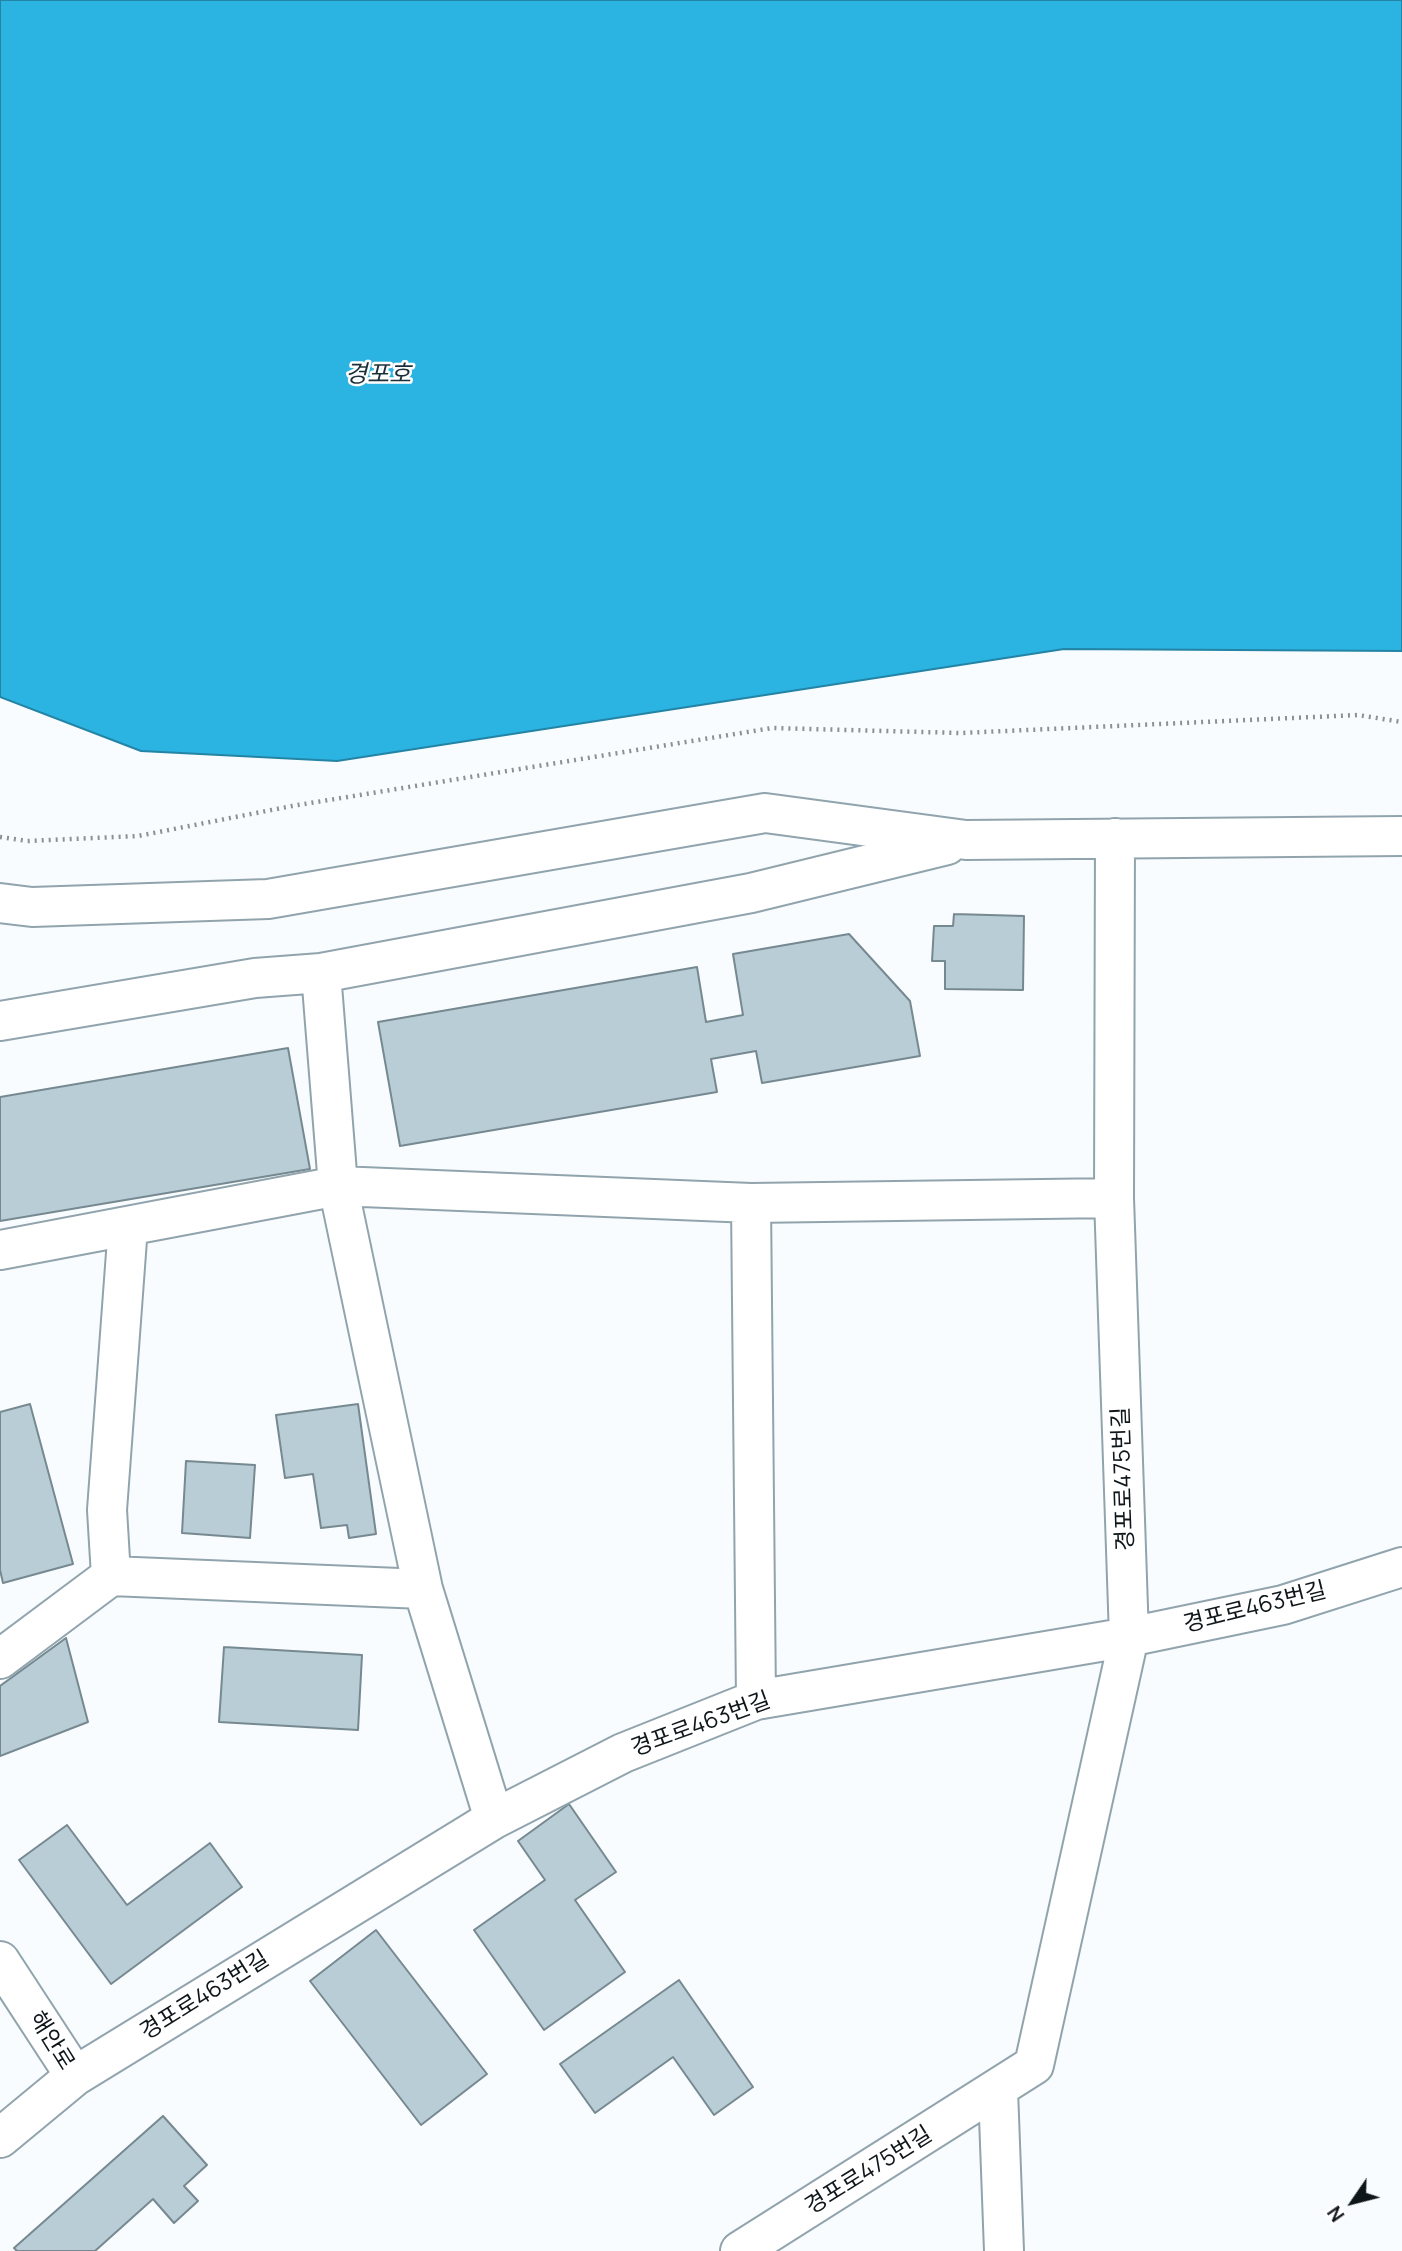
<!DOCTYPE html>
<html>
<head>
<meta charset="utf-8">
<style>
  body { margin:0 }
  #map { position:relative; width:1402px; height:2251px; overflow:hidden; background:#f8fcfe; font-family:Manrope,sans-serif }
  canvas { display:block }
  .north { position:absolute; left:1318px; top:2167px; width:70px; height:70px; -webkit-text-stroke:5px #fff; paint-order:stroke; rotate:235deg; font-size:19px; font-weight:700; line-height:28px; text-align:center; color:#0f161a }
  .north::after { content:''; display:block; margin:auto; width:24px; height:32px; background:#0f161a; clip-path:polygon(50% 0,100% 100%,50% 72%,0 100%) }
</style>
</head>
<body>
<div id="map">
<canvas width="1402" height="2251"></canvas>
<div class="north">N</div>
</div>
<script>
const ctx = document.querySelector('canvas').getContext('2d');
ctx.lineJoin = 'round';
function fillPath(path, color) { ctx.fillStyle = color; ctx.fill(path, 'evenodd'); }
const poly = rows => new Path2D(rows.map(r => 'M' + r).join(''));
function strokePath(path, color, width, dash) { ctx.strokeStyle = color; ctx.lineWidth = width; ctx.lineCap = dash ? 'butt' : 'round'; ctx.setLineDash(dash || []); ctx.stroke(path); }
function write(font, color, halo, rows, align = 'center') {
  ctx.font = font + ' Manrope,"Noto Sans KR",sans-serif'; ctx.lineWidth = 5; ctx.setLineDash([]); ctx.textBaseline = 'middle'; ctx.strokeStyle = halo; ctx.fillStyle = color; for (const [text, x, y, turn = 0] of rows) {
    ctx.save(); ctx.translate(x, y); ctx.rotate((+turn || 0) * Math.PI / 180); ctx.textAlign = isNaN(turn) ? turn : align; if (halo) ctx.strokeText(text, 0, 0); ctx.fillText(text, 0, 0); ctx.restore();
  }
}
const water = poly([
  [0,0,1402,0,1402,651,1064,649,337,761,141,751,0,697,0,0]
]);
fillPath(water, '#2bb3e1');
strokePath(water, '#2384a5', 2);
const building = poly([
  [954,914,1024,916,1023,990,945,989,945,961,932,961,934,926,953,926,954,914],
  [849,934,910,1001,920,1056,762,1083,756,1051,711,1059,717,1092,400,1146,378,1022,697,967,706,1022,743,1015,733,954,849,934],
  [288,1048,310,1169,0,1221,0,1097,288,1048],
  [30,1404,73,1564,3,1583,0,1570,0,1412,30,1404],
  [358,1404,376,1534,349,1538,347,1525,321,1528,313,1474,285,1478,276,1415,358,1404],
  [186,1461,255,1465,250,1538,182,1533,186,1461],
  [66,1638,88,1722,0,1756,0,1686,66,1638],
  [224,1647,362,1655,358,1730,219,1722,224,1647],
  [569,1804,616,1872,575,1900,625,1972,544,2030,474,1930,545,1880,518,1841,569,1804],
  [67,1825,127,1905,210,1843,242,1887,111,1984,19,1860,67,1825],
  [376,1930,487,2074,421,2125,310,1981,376,1930],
  [679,1980,753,2087,714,2115,673,2057,595,2113,560,2064,679,1980],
  [163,2116,207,2165,184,2186,198,2201,174,2223,153,2199,95,2251,17,2251,14,2248,163,2116]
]);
fillPath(building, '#b9cdd6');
strokePath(building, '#768991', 2);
const minor = poly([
  [0,903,32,907,268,899,765,813,966,840,1402,836],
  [321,973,338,1186,423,1589,494,1819],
  [0,1021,255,978,321,973,751,893,947,845],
  [751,1203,756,1700],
  [0,1250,338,1186,751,1203,1114,1198],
  [111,1576,107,1510,128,1226],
  [0,1659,111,1576,423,1589],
  [0,1961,75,2076,0,2138],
  [75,2076,494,1819,623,1753,756,1700,1129,1637,1283,1605,1402,1567],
  [998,2090,1004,2251],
  [740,2251,1034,2065,1129,1637,1114,1198,1115,838]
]);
strokePath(minor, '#91a4ad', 42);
strokePath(poly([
  [0,837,27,841,138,836,292,806,772,728,961,733,1358,715,1402,722]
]), '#8b9093', 4.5, [2, 5]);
strokePath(minor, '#fff', 38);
write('23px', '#0f161a', '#fff', [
  ["경포로475번길",1124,1479,-92],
  ["경포로463번길",1255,1608,-14],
  ["경포로463번길",701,1725,-20],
  ["경포로463번길",205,1996,-32],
  ["해안로",51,2041,58],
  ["경포로475번길",869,2171,-32]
]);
write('italic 24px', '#1a2f38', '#fff', [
  ["경포호",378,375]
]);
</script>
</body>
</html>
